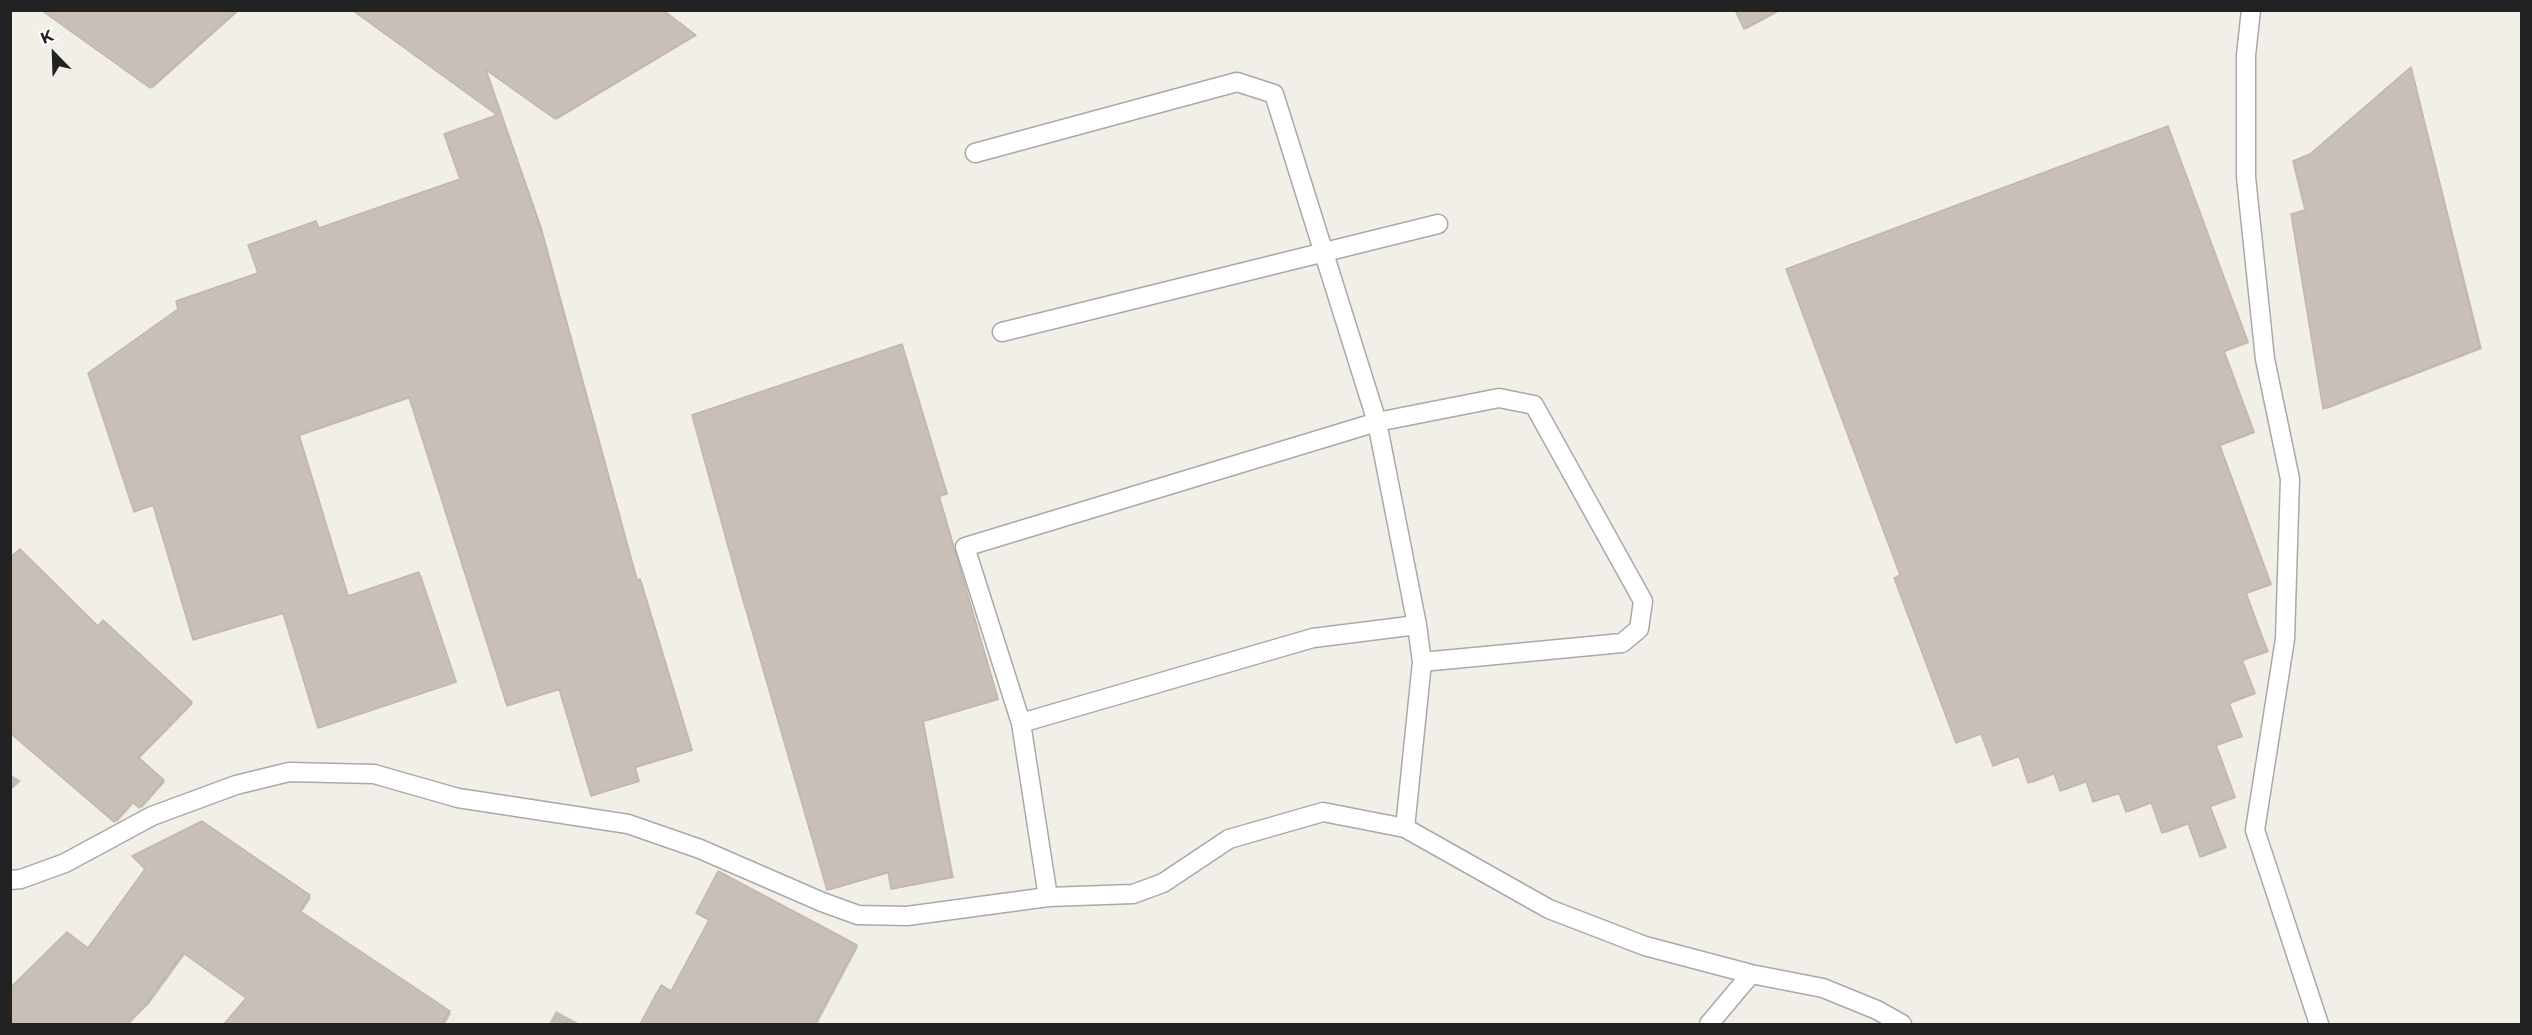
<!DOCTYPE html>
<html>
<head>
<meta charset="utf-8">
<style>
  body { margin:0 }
  #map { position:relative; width:2532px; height:1035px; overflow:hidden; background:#f2efe9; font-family:Montserrat,sans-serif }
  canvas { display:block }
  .frame { position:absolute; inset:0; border:12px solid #222; pointer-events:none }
  .north { position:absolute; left:24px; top:24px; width:60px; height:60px; -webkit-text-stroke:4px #fff; paint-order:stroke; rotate:337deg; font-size:16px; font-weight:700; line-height:24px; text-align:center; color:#222 }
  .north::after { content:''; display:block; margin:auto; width:21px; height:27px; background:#222; clip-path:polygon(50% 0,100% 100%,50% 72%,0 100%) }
</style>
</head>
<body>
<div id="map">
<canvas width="2532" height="1035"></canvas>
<div class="frame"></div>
<div class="north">K</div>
</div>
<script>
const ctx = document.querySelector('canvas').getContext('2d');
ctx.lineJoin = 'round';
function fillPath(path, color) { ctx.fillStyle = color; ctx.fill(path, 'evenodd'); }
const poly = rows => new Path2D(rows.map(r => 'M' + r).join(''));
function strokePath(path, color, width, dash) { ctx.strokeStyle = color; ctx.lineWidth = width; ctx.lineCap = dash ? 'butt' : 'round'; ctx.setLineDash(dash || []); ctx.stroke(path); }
fillPath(poly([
  [43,10,240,10,153,88],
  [355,10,661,10,696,36,558,119,486,68,542,228,638,581,642,582,693,751,636,768,640,782,593,795,561,690,508,705,411,398,300,436,349,597,421,575,457,682,321,728,284,614,194,639,154,506,135,511,260,273,316,223,320,229,461,180,500,116],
  [1736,10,1782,10,1747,29],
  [2412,69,2482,349,2327,409,2307,211,2311,155],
  [2167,128,2249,343,2225,352,2255,433,2221,446,2272,585,2247,594,2269,652,2243,661,2256,694,2230,704,2243,737,2217,746,2236,798,2211,807,2227,848,2203,857,2190,824,2166,833,2153,803,2129,812,2121,794,2095,801,2088,782,2063,791,2056,774,2032,783,2020,757,1995,765,1983,734,1957,742,1902,576],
  [902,345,948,494,940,497,999,700,924,722,954,878,895,889,890,873,831,890,829,889],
  [106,623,193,704,139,759,165,782,142,808,135,802,117,822,10,731,98,627],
  [10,774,21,781,10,791],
  [202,822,311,898,301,913,451,1013,445,1024,226,1024,248,998,186,953,149,1004,129,1024,10,1024,10,990,89,950],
  [718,873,858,947,817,1024,642,1024,661,987,672,993,711,919],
  [556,1011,580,1024,549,1024]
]), '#0003');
const building = poly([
  [41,10,237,10,150,88,41,10],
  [352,10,663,10,696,35,555,119,486,70,540,226,637,580,640,579,692,750,635,767,639,781,591,796,559,689,507,706,409,397,299,435,348,596,419,572,456,682,318,728,283,613,193,640,153,505,134,512,88,373,178,309,176,301,258,273,248,245,316,221,319,228,460,179,444,134,497,115,352,10],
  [1735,10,1779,10,1744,29,1735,10],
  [2411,67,2480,348,2323,409,2291,214,2305,210,2293,161,2310,154,2411,67],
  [2168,126,2248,342,2224,351,2254,432,2219,445,2271,584,2246,593,2267,651,2242,660,2255,693,2229,703,2242,736,2216,745,2235,797,2210,806,2225,847,2200,857,2188,823,2162,833,2151,802,2126,812,2119,793,2093,802,2086,781,2060,791,2054,773,2028,783,2019,756,1993,766,1981,734,1956,743,1894,578,1900,575,1786,269,2168,126],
  [902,344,947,494,939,496,998,699,923,721,952,877,891,889,888,872,827,890,739,586,692,415,902,344],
  [20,549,98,626,103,620,192,702,138,757,164,780,139,808,132,802,114,822,10,733,10,557,20,549],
  [202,821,310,895,300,911,450,1011,440,1024,224,1024,246,998,183,953,147,1003,126,1024,10,1024,10,988,67,932,88,948,145,869,132,856,202,821],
  [718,871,857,945,814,1024,640,1024,661,985,671,991,709,920,696,913,718,871]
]);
fillPath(building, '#c7bfb8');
strokePath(building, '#c4b6ab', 1.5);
const minor = poly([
  [2251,10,2246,55,2246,177,2265,359,2290,479,2285,639,2255,830,2319,1024],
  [975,153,1237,82,1274,94,1377,422,1417,625,1422,662,1405,828],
  [1002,332,1438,224],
  [1021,723,1313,638,1417,625],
  [10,880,21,879,65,863,152,816,236,785,289,772,374,774,458,798,628,824,700,849,822,902,858,915,907,916,1048,897,1133,894,1163,883,1229,839,1323,812,1405,828,1549,909,1645,946,1751,974,1823,988,1877,1010,1902,1024],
  [1048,897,1021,723,965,547,1377,422,1499,398,1534,405,1643,601,1639,629,1622,643,1422,662],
  [1709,1024,1751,974]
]);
strokePath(minor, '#a9a9a9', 21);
strokePath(minor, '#fff', 18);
</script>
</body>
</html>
